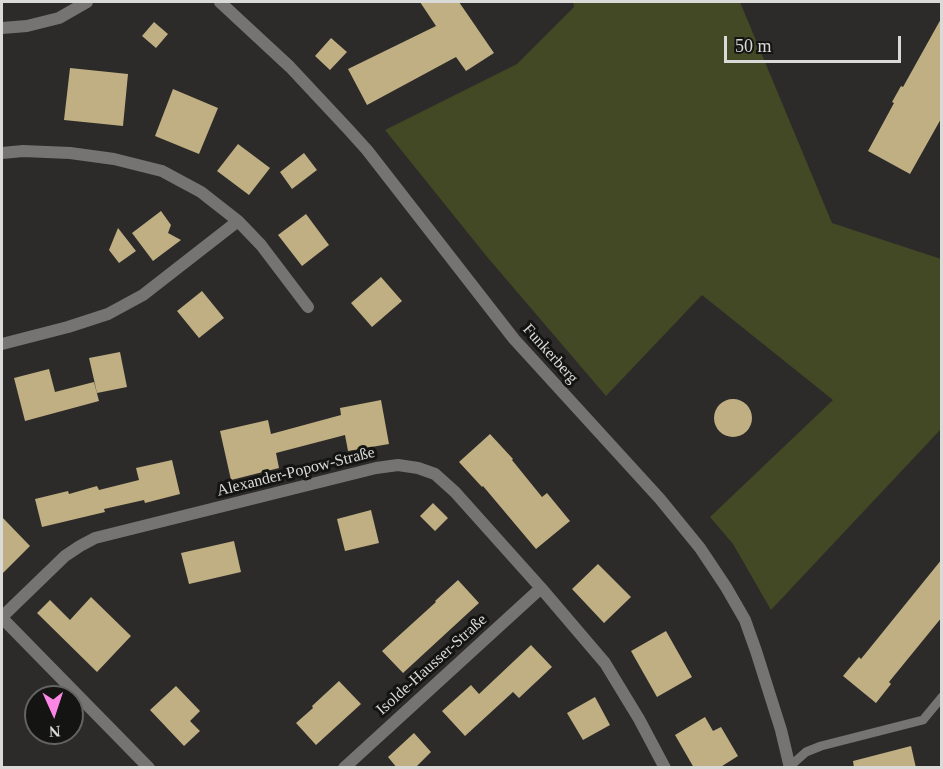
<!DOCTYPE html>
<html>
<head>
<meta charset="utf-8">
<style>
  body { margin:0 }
  #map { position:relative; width:943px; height:769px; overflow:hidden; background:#2c2b29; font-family:Georgia,serif }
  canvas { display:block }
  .frame { position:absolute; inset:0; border:3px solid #dadad8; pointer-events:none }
  .north { position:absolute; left:24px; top:685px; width:60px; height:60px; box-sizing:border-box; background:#141413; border:2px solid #636362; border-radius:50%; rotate:177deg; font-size:16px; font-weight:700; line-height:24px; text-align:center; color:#dadad8 }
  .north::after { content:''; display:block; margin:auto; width:21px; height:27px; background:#fc86e4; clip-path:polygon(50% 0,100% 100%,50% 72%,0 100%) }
  .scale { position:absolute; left:724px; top:36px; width:177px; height:27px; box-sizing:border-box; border:3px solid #dadad8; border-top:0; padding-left:8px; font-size:18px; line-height:21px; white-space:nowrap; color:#dadad8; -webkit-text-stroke:4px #141413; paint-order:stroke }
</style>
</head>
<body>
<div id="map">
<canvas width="943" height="769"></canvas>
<div class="frame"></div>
<div class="north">N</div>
<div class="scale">50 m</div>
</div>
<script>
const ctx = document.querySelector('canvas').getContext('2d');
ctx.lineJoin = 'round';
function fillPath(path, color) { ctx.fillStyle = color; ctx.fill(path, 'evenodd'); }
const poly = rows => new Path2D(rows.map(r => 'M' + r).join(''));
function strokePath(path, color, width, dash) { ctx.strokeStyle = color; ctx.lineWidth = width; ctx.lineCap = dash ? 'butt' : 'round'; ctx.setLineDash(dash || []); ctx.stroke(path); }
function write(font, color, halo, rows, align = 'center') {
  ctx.font = font + ' Georgia,serif'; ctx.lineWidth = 6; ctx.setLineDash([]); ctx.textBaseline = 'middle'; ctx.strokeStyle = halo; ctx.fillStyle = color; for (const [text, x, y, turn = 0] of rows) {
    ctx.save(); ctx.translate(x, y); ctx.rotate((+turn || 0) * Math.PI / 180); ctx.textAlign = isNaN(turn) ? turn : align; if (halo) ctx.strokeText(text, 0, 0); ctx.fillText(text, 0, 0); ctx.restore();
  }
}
fillPath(poly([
  [573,2,740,2,832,223,941,259,941,429,771,610,733,544,710,517,833,400,702,295,606,396,488,258,385,130,517,64,574,7]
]), '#434825');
fillPath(poly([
  [420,2,459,2,494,53,466,71,456,57,367,105,348,69,436,26],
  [942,17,942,117,910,174,868,151,894,103,892,102,901,86,903,87],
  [154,22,168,34,156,48,142,36],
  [331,38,347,52,330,70,315,56],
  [70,68,128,74,123,126,64,120],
  [173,89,218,108,199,154,155,136],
  [238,144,270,168,249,195,217,171],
  [304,153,317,170,292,189,280,172],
  [161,211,171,225,168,233,181,240,153,261,132,233],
  [306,214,329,245,302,266,278,235],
  [118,228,136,251,119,263,109,250],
  [381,277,402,301,372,327,351,303],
  [202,291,224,318,199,338,177,311],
  [120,352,127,387,97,393,89,358],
  [49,369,55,392,94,382,99,401,25,421,14,378],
  '714 418a19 19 0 1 1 38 0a19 19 0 1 1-38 0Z',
  [381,400,389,444,348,451,345,435,276,453,279,468,231,480,220,431,268,420,271,434,341,415,340,408],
  [490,434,513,459,512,460,542,497,547,493,570,521,536,549,483,486,482,487,459,462],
  [172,460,180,494,145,503,144,500,104,509,105,512,42,527,35,499,68,491,69,494,97,486,99,490,139,480,136,468],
  [433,503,448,518,435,531,420,516],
  [371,510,379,543,345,551,337,519],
  [2,517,30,546,2,574],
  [234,541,241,572,189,584,181,553],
  [942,559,942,617,889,682,891,684,876,703,843,676,859,657,861,659],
  [598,564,631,597,604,623,572,589],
  [458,580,479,603,403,673,382,651,436,602,435,601],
  [91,597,131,636,97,672,37,613,50,600,70,620],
  [666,631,692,677,657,697,631,651],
  [531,645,552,667,519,698,513,692,465,736,442,711,471,685,479,694],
  [339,681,361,704,316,745,296,723,313,708,312,706],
  [176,686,200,711,190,721,200,731,184,746,150,710],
  [595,697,610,725,583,740,567,713],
  [705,717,713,731,721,727,738,756,719,768,694,768,675,735],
  [414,733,431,752,415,768,397,768,388,757],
  [911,746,916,768,854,768,853,761]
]), '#bfaf82');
strokePath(poly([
  [789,767,806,752,821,746,923,720,942,697]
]), '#757473', 9);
strokePath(poly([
  [220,2,290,67,348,129,367,150,514,339,660,499,700,548,726,587,745,620,756,651,781,730,790,768],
  [2,28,27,26,59,18,87,2],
  [2,153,23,151,70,153,114,159,162,171,201,192,238,221,261,245,308,307],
  [2,344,68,327,108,314,143,295,238,221],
  [2,617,65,556,80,546,95,538,376,468,398,465,418,468,435,474,455,492,541,588,605,663,639,719,665,768],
  [2,618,149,768],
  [344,768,541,588]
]), '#757473', 12);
write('16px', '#dadad8', '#141413', [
  ["Funkerberg",550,354,48],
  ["Alexander-Popow-Straße",296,472,-14],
  ["Isolde-Hausser-Straße",432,665,-42]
]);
</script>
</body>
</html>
